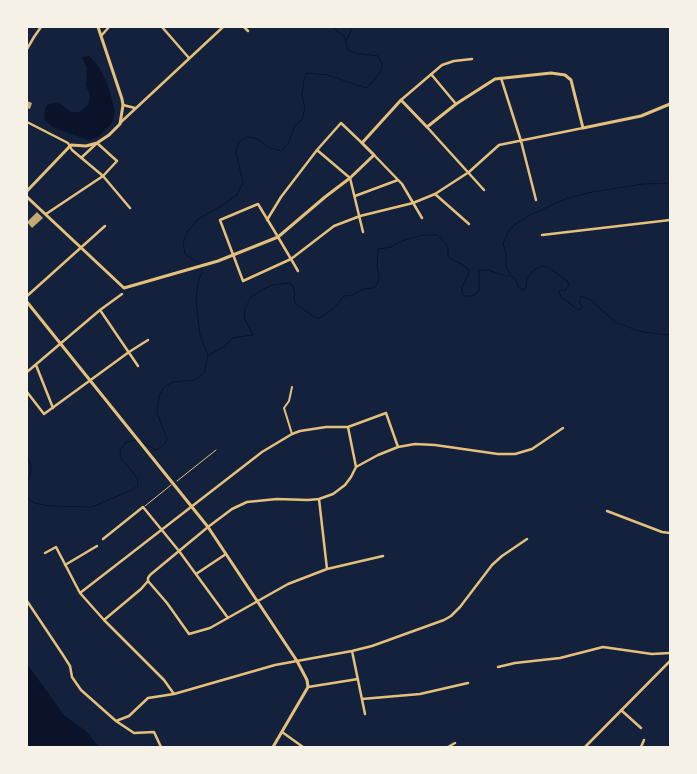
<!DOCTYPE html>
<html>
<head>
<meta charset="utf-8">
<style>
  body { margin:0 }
  #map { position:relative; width:697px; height:774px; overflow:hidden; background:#14213d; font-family:Cabin,sans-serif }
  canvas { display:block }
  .frame { position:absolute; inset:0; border:28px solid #f6f1e7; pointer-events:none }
</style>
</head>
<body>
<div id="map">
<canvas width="697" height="774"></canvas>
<div class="frame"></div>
</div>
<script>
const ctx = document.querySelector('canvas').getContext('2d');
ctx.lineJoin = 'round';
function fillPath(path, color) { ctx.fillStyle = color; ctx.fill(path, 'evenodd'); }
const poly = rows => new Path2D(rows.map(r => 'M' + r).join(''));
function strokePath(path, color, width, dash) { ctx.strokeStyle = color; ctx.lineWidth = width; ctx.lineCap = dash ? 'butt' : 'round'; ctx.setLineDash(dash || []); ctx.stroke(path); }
fillPath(poly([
  [89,56,99,67,107,83,115,110,112,123,98,137,88,140,54,128,44,119,45,109,47,105,53,103,58,102,71,112,79,112,88,105,90,97,86,85,87,68,82,57],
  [27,664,65,716,86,731,99,747,27,747]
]), '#0b132b');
strokePath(poly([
  [334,27,337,31,344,36,346,41],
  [511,275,506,267,506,253,503,244,508,232,514,225,530,215,565,199,592,192,643,184,670,183],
  [209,355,225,346,232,338,253,335,244,318,245,309,251,297,262,290,272,285,289,283,293,286,295,294,294,298,295,303,314,317,320,318,334,308,344,296,353,295,363,289,373,288,377,285,379,277,377,267,378,249,392,247,399,242,422,235,438,235,446,244,448,249,448,256,451,259,460,263,469,270,469,273,462,287,462,293,465,296,471,296,476,294,479,290,479,270,488,270,506,276,512,276,516,280,519,288,522,290,526,288,527,278,535,269,541,266,548,267,567,281,569,285,566,290,561,290,559,292,561,297,578,310,583,307,579,302,581,296,590,299,615,322,642,332,670,335],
  [141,442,156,450,164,445,167,439,157,413,159,396,164,387,173,382,194,380,204,373,208,356,200,335,196,300,198,282,202,272,200,264,185,254,183,242,188,231,197,220,221,206,237,195,243,182,236,153,238,143,246,137,256,138,270,148,282,151,289,142,294,127,302,120,305,108,302,95,304,80,307,73,328,75,366,88,372,83,381,71,382,63,378,56,354,53,347,49,346,41,353,27],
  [27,456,31,466,30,477,27,481],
  [27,497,34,503,50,506,92,507,132,490,138,486,137,478,128,466,121,459,120,450,126,442,136,440]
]), '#0b132b', 1);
fillPath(poly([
  [27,101,32,103,30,109,27,108],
  [37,212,43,218,32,228,27,222]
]), '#c6a872');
strokePath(poly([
  [177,481,216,450],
  [145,506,171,485]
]), '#e5c07b', 1);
strokePath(poly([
  [292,434,284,408,289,401,292,387]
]), '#e5c07b', 2);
strokePath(poly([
  [162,27,189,58],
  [244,27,248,31],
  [101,36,109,27],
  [27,49,34,37,41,27],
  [431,74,456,104],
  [501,78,521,141,536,200],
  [401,100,442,65,454,61,472,59],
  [123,105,135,108],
  [27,122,68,143,72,150,103,176,130,208],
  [120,123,223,27],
  [427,127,484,190],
  [317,150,350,178,363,232],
  [374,155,402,184,422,218],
  [435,194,469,224],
  [355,196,398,180],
  [46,214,103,176,117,161,97,143,81,158],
  [267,220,281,197,317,150,341,123,362,143],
  [542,235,670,220],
  [298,271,291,259,278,237,258,204,220,220,243,281,291,259,334,226,360,216,413,203,435,194,469,172,499,145,583,128],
  [27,296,105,226],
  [100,310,138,366],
  [36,365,53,408],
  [27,372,100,310,122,294],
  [27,392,44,414,129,352,148,340],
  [348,427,356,467],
  [319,499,327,569],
  [607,511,662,532,670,533],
  [103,539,143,507,179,551,228,618],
  [45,553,56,547,80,593,104,620,164,680,174,694],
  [65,565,97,546],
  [196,574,226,554],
  [148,581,167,603,189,634,210,628,288,584,327,569,383,556],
  [80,593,262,452,292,434,300,431,326,427,348,427,386,413,398,447],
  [27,601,63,655,70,666,72,677,81,690,116,721,134,733,154,732,161,747],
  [104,620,141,589,148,581,148,578,150,575,208,527,232,509,247,502,277,499,308,500,319,499,333,494,345,485,351,477,356,467,378,455,398,447,415,444,435,445,498,454,515,454,532,449,563,428],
  [352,651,365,714],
  [498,667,515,663,560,658,603,647,652,654,670,653],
  [308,687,358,679],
  [362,699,420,694,468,683],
  [621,710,641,728],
  [116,721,129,716,148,698,174,694,275,665,352,651,372,646,444,620,451,616,460,607,492,565,502,556,527,539],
  [282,732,303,747],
  [448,747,455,743],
  [585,747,670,661],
  [641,747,644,740]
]), '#e5c07b', 2.5);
strokePath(poly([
  [27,191,71,145,86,146,97,143,109,135,120,124,123,105,122,99,98,27],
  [27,197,124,288,218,261,278,237,325,197,350,178,374,155,362,143,401,100,427,127,456,104,495,79,551,73,565,75,571,80,583,128,641,116,670,104],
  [27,302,208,527,297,661,307,680,308,687,273,747]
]), '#e5c07b', 3);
</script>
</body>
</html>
